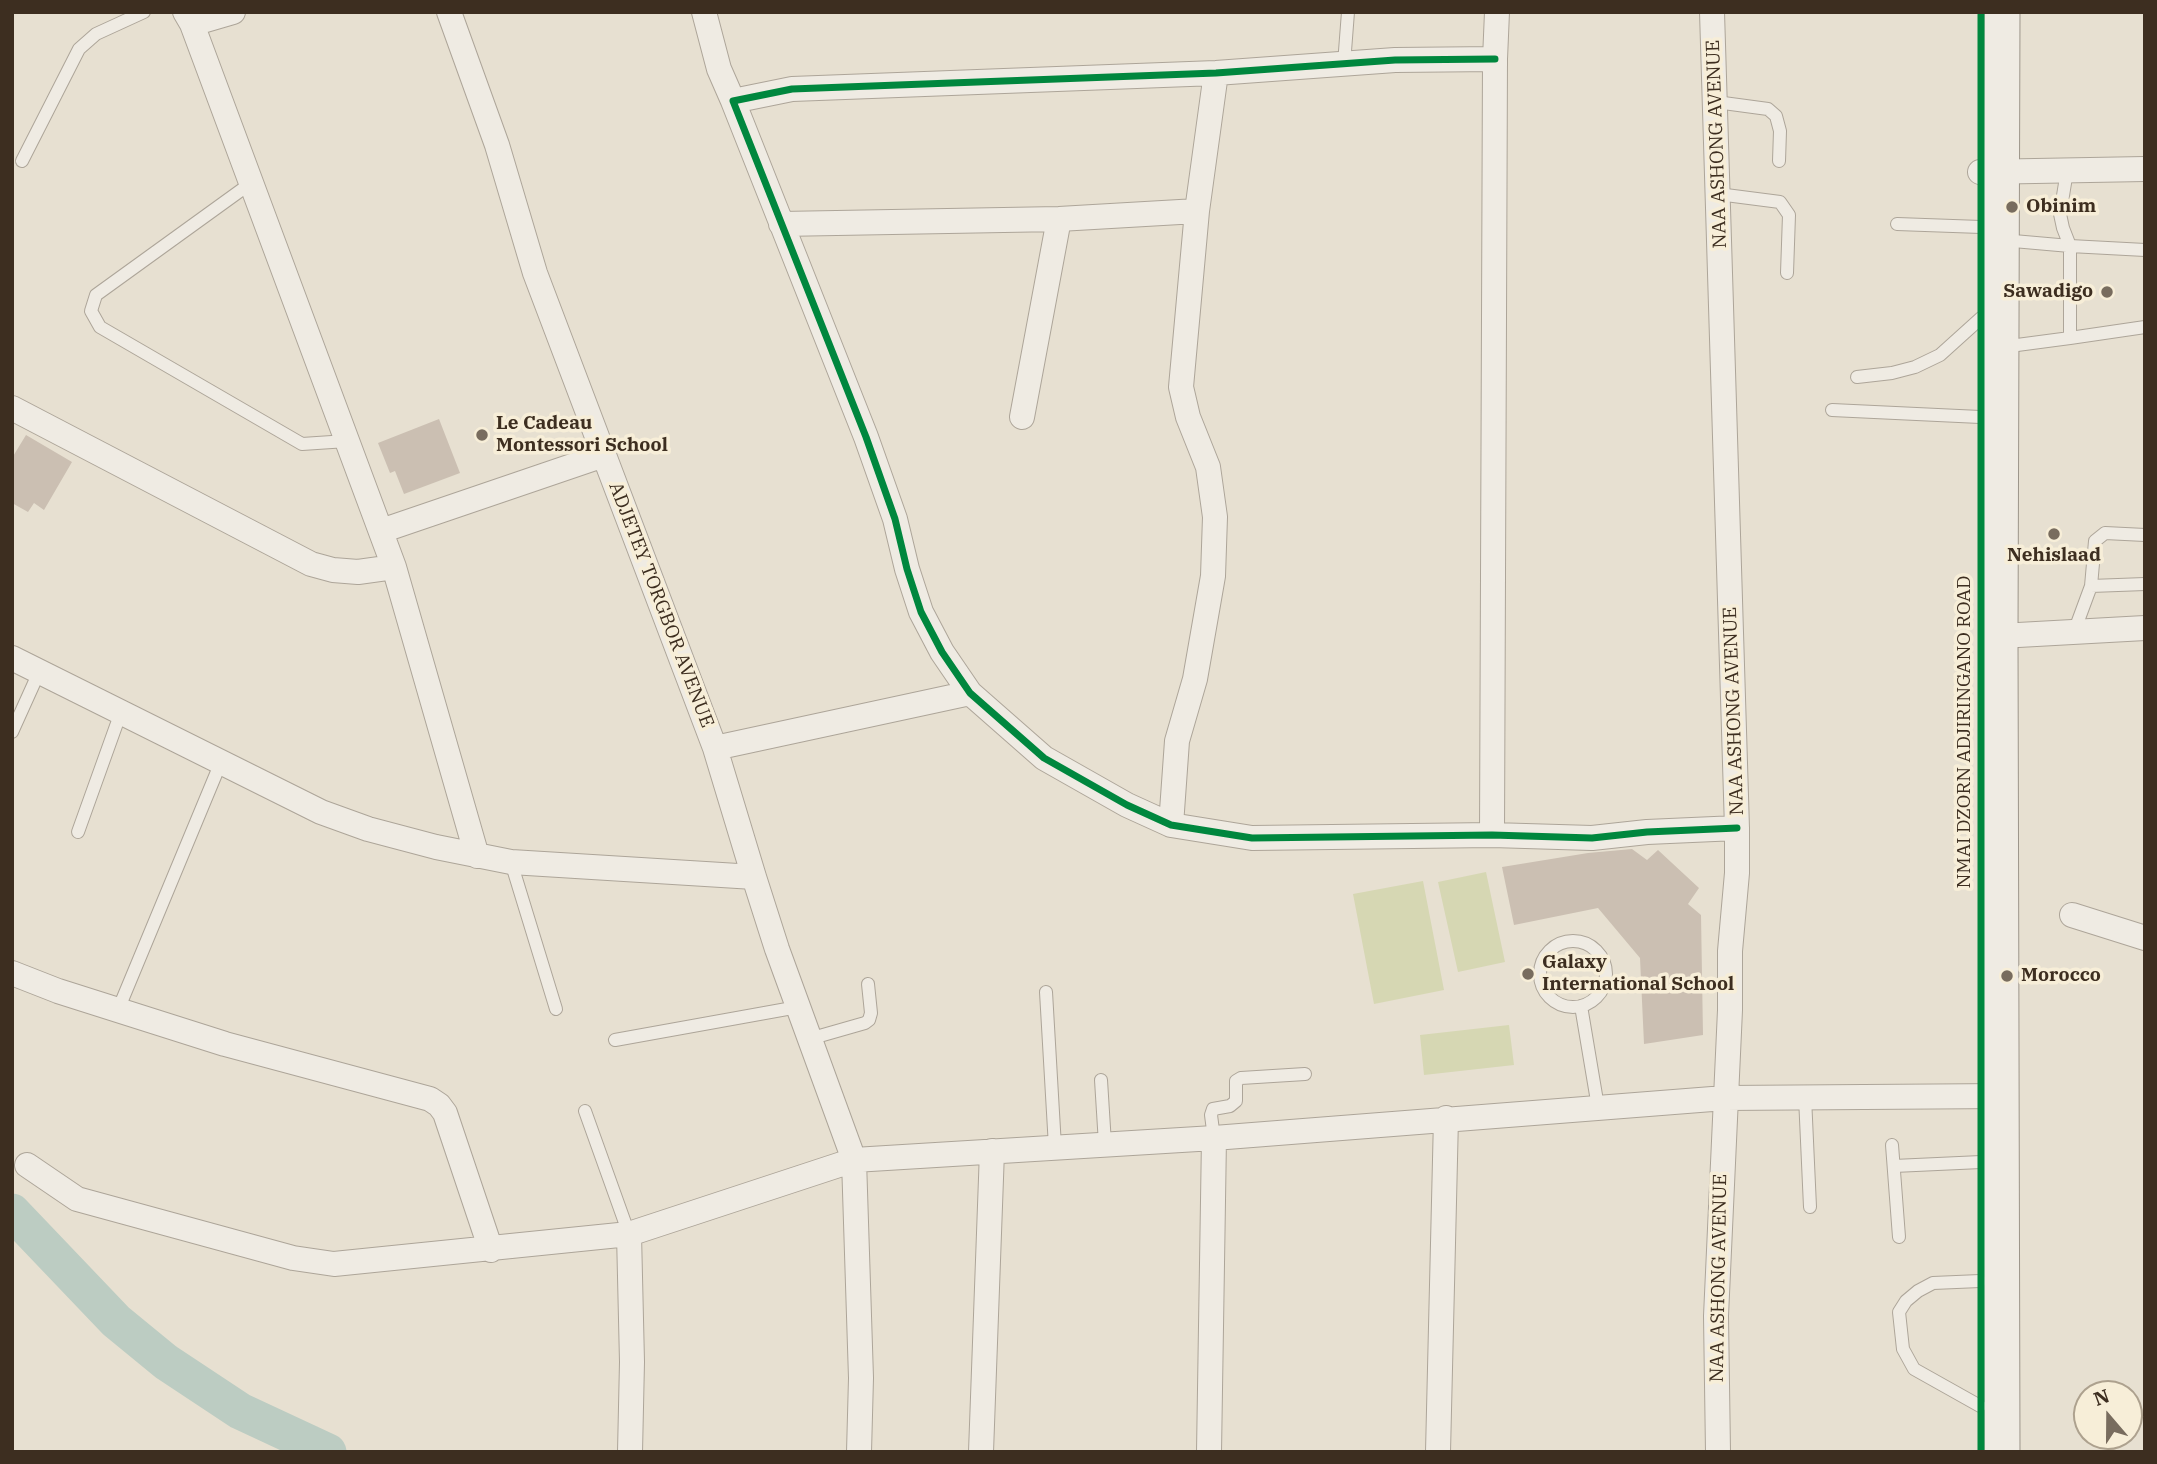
<!DOCTYPE html>
<html>
<head>
<meta charset="utf-8">
<style>
  body { margin:0 }
  #map { position:relative; width:2157px; height:1464px; overflow:hidden; background:#e7e0d1; font-family:"IBM Plex Serif",serif }
  canvas { display:block }
  .frame { position:absolute; inset:0; border:14px solid #3d2e20; pointer-events:none }
  .north { position:absolute; left:2073px; top:1380px; width:70px; height:70px; box-sizing:border-box; background:#f7eed8; border:2px solid #ada18e; border-radius:50%; rotate:340deg; font-size:19px; font-weight:700; line-height:28px; text-align:center; color:#3d2e20 }
  .north::after { content:''; display:block; margin:auto; width:24px; height:32px; background:#786c5e; clip-path:polygon(50% 0,100% 100%,50% 72%,0 100%) }
</style>
</head>
<body>
<div id="map">
<canvas width="2157" height="1464"></canvas>
<div class="frame"></div>
<div class="north">N</div>
</div>
<script>
const ctx = document.querySelector('canvas').getContext('2d');
ctx.lineJoin = 'round';
function fillPath(path, color) { ctx.fillStyle = color; ctx.fill(path, 'evenodd'); }
const poly = rows => new Path2D(rows.map(r => 'M' + r).join(''));
function strokePath(path, color, width, dash) { ctx.strokeStyle = color; ctx.lineWidth = width; ctx.lineCap = dash ? 'butt' : 'round'; ctx.setLineDash(dash || []); ctx.stroke(path); }
function write(font, color, halo, rows, align = 'center') {
  ctx.font = font + ' "IBM Plex Serif",serif'; ctx.lineWidth = 7; ctx.setLineDash([]); ctx.textBaseline = 'middle'; ctx.strokeStyle = halo; ctx.fillStyle = color; for (const [text, x, y, turn = 0] of rows) {
    ctx.save(); ctx.translate(x, y); ctx.rotate((+turn || 0) * Math.PI / 180); ctx.textAlign = isNaN(turn) ? turn : align; if (halo) ctx.strokeText(text, 0, 0); ctx.fillText(text, 0, 0); ctx.restore();
  }
}
fillPath(poly([
  [1486,872,1505,962,1458,972,1438,882],
  [1423,881,1444,990,1374,1004,1353,894],
  [1509,1025,1514,1065,1424,1075,1420,1035]
]), '#d6d7b3');
strokePath(poly([
  [12,1212,116,1321,166,1362,240,1411,328,1452]
]), '#bcccc2', 37);
fillPath(poly([
  [439,419,460,473,404,494,395,471,390,473,378,443],
  [26,435,72,462,44,510,34,503,28,512,12,503,12,458],
  [1632,849,1647,860,1658,850,1699,888,1688,904,1701,915,1703,1035,1644,1044,1640,958,1598,908,1514,925,1502,867,1588,853]
]), '#cbbfb2');
const service = poly([
  [1344,64,1348,12],
  [1716,102,1768,109,1776,116,1780,131,1779,161],
  [22,161,79,49,96,34,144,12],
  [2067,171,2060,214,2063,228,2070,246,2145,250],
  [251,183,96,295,91,311,100,327,302,444,347,441],
  [1718,194,1780,202,1789,215,1787,273],
  [1897,224,1981,227],
  [2070,338,2145,327],
  [2002,347,2070,338,2070,246,2002,240],
  [1857,377,1892,373,1915,367,1940,355,1981,318],
  [1832,410,1980,417],
  [2091,586,2145,584],
  [2074,632,2091,586,2095,541,2105,533,2145,535],
  [12,732,40,670],
  [78,832,121,712],
  [511,862,556,1009],
  '1540 974a33 33 0 1 1 66 0a33 33 0 1 1-66 0Z',
  [1046,992,1055,1147],
  [1581,1006,1598,1107],
  [118,1010,221,762],
  [809,1039,865,1023,869,1020,871,1013,868,984],
  [615,1040,798,1007],
  [1101,1080,1105,1144],
  [1805,1097,1810,1207],
  [585,1111,629,1234],
  [1214,1138,1211,1115,1213,1109,1230,1106,1236,1101,1236,1081,1241,1078,1305,1074],
  [1892,1145,1899,1237],
  [1894,1166,1981,1162],
  [1980,1406,1914,1369,1903,1349,1899,1312,1906,1301,1918,1291,1933,1283,1980,1281]
]);
const minor = poly([
  [185,12,192,24,394,567,477,856],
  [449,12,497,145,535,273,715,748,754,877,777,949,854,1160,861,1378,859,1452],
  [704,12,719,69,733,101],
  [1712,12,1737,828,1737,873,1730,951,1730,1010,1716,1316,1718,1452],
  [192,24,233,12],
  [1495,59,1395,60,1216,73,792,89,733,101,866,437,895,519,907,569,921,612,942,652,970,693,1044,758,1127,805,1171,825,1252,838,1492,835,1592,838,1647,832,1737,828],
  [1980,172,2145,169],
  [781,224,1059,219,1197,211],
  [12,408,311,564,333,570,358,572,394,567],
  [1022,417,1059,219],
  [381,531,604,455],
  [2000,636,2145,628],
  [12,658,321,812,368,829,436,847,511,862,754,877],
  [715,748,970,693],
  [1171,825,1177,741,1195,679,1213,576,1215,517,1208,467,1188,417,1181,387,1197,211,1216,73],
  [1492,835,1495,59,1497,12],
  [2072,915,2145,938],
  [12,973,58,991,225,1044,430,1099,439,1105,445,1113,491,1250],
  [27,1165,77,1199,293,1258,334,1264,629,1234,854,1160,1214,1138,1725,1098,2003,1096],
  [629,1234,632,1362,630,1452],
  [981,1452,992,1151],
  [1209,1452,1214,1138],
  [1438,1452,1446,1118]
]);
const secondary = poly([
  [2002,12,2000,636,2002,1452]
]);
strokePath(service, '#ada599', 14);
strokePath(minor, '#ada599', 26);
strokePath(secondary, '#9c958a', 37);
strokePath(service, '#efebe3', 12);
strokePath(minor, '#efebe3', 24);
strokePath(secondary, '#efebe3', 35);
strokePath(poly([
  [1981,12,1981,1452],
  [1495,59,1395,60,1216,73,792,89,733,101,866,437,895,519,907,569,921,612,942,652,970,693,1044,758,1127,805,1171,825,1252,838,1492,835,1592,838,1647,832,1737,828]
]), '#00873e', 7);
for (const [x, y, r, color] of [
  [2012,207,7,"#786c5e"],
  [2107,292,7,"#786c5e"],
  [482,435,7,"#786c5e"],
  [2054,534,7,"#786c5e"],
  [1528,974,7,"#786c5e"],
  [2007,976,7,"#786c5e"]
]) { const dot = new Path2D(); dot.arc(x, y, r, 0, 2 * Math.PI); ctx.fillStyle = color; ctx.fill(dot); strokePath(dot, '#f7eed8', 2.5); }
write('19px', '#3d2e20', '#f7eed8', [
  ["NAA ASHONG AVENUE",1717,144,-92],
  ["ADJETEY TORGBOR AVENUE",661,605,69],
  ["NAA ASHONG AVENUE",1734,711,-92],
  ["NMAI DZORN ADJIRINGANO ROAD",1965,732,-90],
  ["NAA ASHONG AVENUE",1719,1278,-89]
]);
write('bold 19px', '#3d2e20', '#f7eed8', [
  ["Obinim",2026,207],
  ["Sawadigo",2093,292,"right"],
  ["Le Cadeau",496,424],
  ["Montessori School",496,446],
  ["Nehislaad",2054,556,"center"],
  ["Galaxy",1542,963],
  ["International School",1542,985],
  ["Morocco",2021,976]
], 'left');
</script>
</body>
</html>
